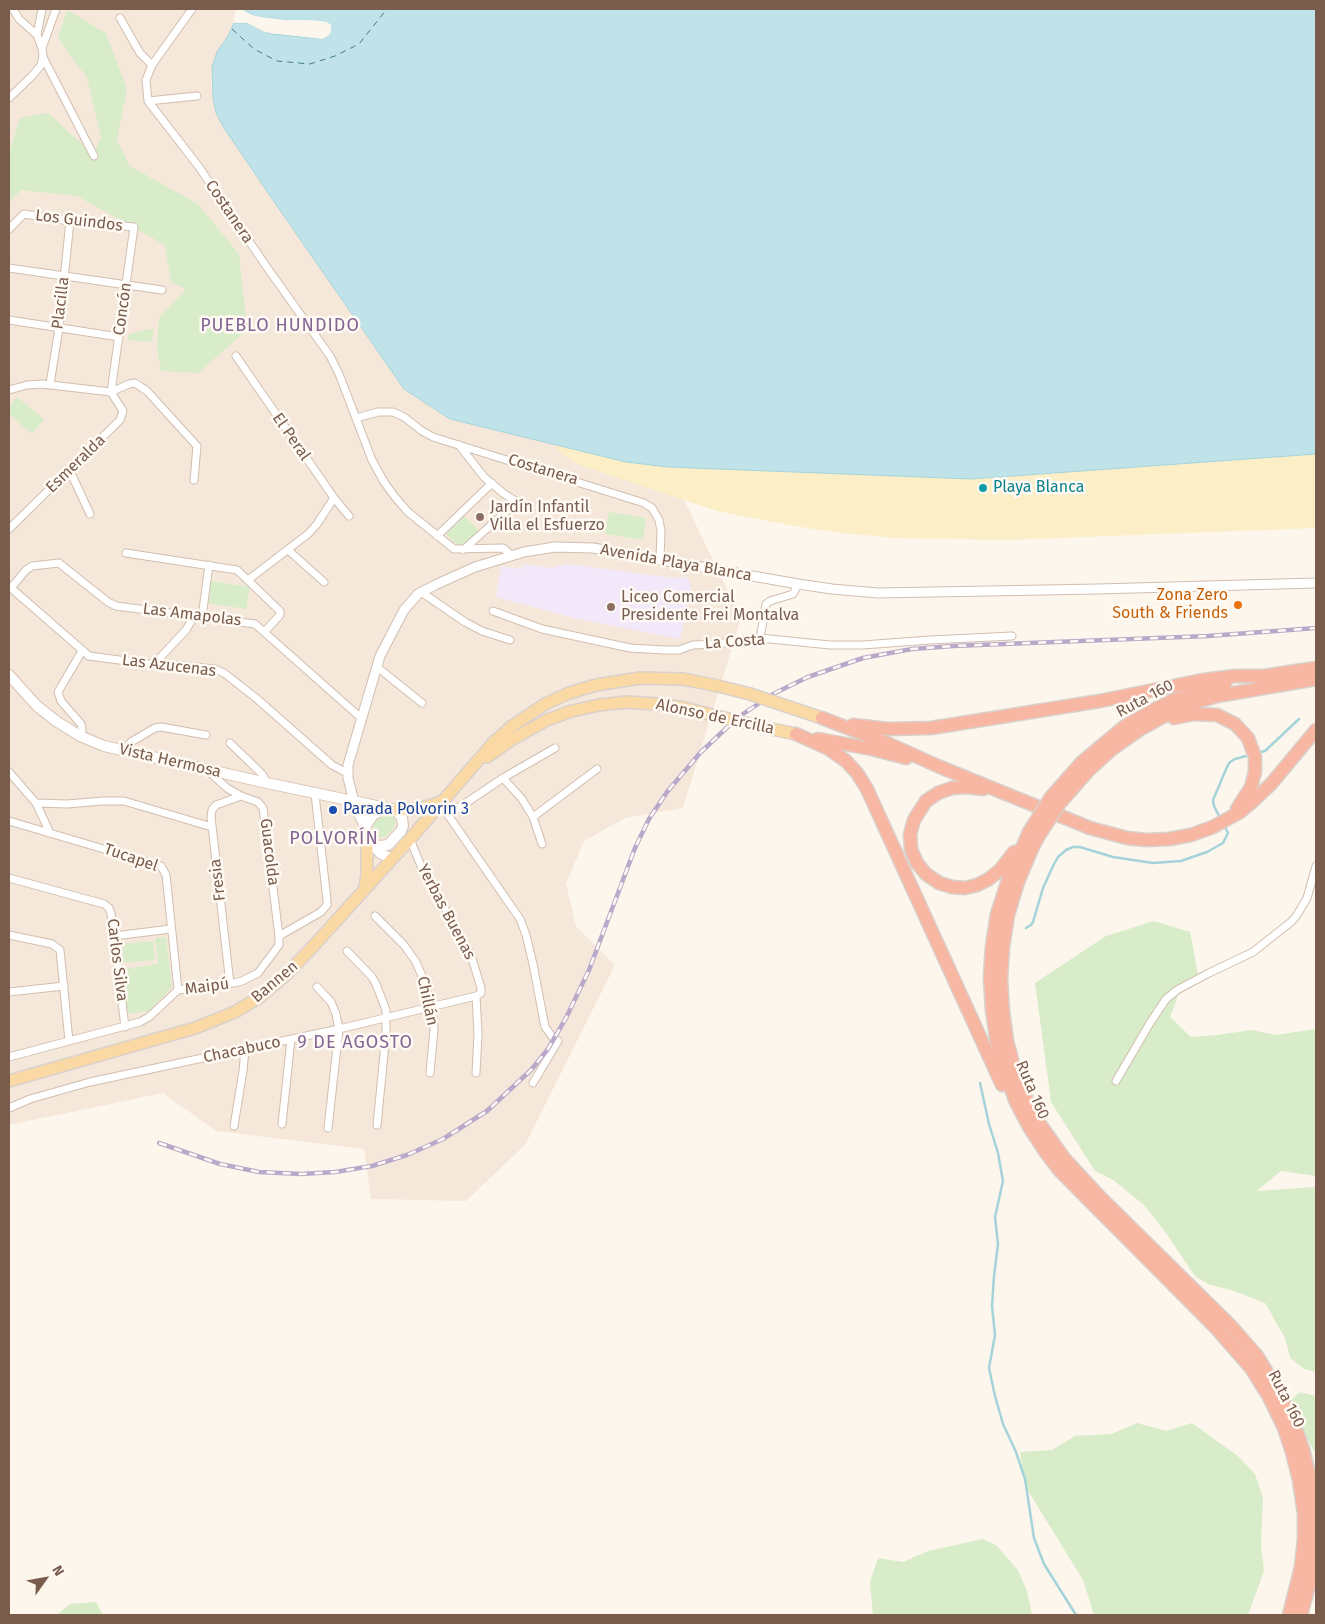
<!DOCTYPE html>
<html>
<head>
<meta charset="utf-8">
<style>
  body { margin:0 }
  #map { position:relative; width:1325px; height:1624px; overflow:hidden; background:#fdf6ec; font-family:"Fira Sans",sans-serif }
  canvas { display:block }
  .frame { position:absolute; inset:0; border:10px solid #7a5c4d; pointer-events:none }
  .north { position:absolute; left:20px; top:1554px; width:50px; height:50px; -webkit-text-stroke:4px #fffaf3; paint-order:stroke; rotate:58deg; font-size:14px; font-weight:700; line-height:20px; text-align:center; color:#7a5c4d }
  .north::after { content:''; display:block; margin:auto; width:18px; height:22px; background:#7a5c4d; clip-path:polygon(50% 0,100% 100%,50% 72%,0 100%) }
</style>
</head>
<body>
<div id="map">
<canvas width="1325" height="1624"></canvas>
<div class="frame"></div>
<div class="north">N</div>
</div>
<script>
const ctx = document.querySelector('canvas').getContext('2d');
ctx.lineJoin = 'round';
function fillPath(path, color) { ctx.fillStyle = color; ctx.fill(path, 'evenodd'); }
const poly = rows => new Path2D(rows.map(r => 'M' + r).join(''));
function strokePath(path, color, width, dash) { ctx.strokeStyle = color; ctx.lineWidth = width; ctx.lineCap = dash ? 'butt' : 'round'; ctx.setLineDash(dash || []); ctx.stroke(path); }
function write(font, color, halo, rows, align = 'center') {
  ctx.font = font + ' "Fira Sans",sans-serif'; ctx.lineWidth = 5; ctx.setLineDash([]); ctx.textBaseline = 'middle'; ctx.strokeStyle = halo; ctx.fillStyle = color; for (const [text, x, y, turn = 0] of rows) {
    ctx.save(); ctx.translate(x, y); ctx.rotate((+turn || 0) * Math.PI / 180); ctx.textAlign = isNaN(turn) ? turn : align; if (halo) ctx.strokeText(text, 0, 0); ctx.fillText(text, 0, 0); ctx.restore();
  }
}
fillPath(poly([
  [9,9,236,9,232,29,213,61,211,83,216,113,224,128,275,203,404,389,450,419,626,462,668,467,741,618,683,808,625,818,584,841,566,884,576,926,615,965,525,1145,466,1201,371,1199,364,1149,216,1131,163,1093,9,1125]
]), '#f5e8da');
fillPath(poly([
  [524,564,551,568,567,564,674,578,688,577,691,588,680,639,574,618,496,597,501,566,522,569]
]), '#f3e8fa');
fillPath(poly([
  [67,10,106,33,127,89,117,140,130,166,198,204,239,254,247,330,198,373,161,371,157,348,159,318,186,289,171,282,165,245,77,196,21,190,9,202,9,153,20,118,48,113,94,155,101,137,87,78,58,38],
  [154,328,152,342,128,340,129,334],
  [17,397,44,419,32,434,9,414,9,407],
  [609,512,646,518,643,540,605,534],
  [464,516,479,531,462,549,446,534],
  [211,581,250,587,246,609,208,603],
  [389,815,395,818,395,826,386,836,379,838,374,833,373,826,379,818],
  [1154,921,1190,932,1198,974,1178,996,1170,1017,1191,1037,1216,1035,1252,1030,1275,1035,1316,1029,1316,1176,1281,1171,1257,1191,1316,1187,1316,1372,1304,1369,1290,1358,1285,1338,1265,1303,1234,1291,1208,1284,1195,1276,1166,1233,1144,1205,1113,1180,1095,1171,1051,1102,1035,983,1106,936],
  [166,937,172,987,149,1011,128,1014,122,969,158,964,155,938],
  [153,941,155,960,123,963,122,944],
  [1300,1392,1316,1396,1316,1455,1288,1403],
  [1137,1423,1166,1431,1192,1423,1239,1457,1255,1474,1263,1498,1261,1544,1264,1571,1248,1615,1094,1615,1083,1580,1025,1486,1020,1452,1052,1450,1075,1436,1111,1434],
  [983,1539,997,1546,1018,1570,1027,1591,1032,1615,873,1615,870,1582,878,1558,903,1562,928,1551],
  [96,1602,103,1615,57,1615,70,1604]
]), '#d8ecc9');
fillPath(poly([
  [555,445,626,462,668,467,971,479,1316,454,1316,528,1006,540,896,538,842,533,794,526,717,511,577,464,561,453]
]), '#fcefc7');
const water = poly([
  [241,9,1316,9,1316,454,971,479,668,467,626,462,450,419,404,389,275,203,224,128,216,113,213,98,212,67,217,52,228,36,234,23,247,23,271,34,322,39,328,36,331,25,311,20,294,21,261,17,252,15,241,9]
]);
fillPath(water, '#bfe3e8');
strokePath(water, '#a5d3da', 1);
fillPath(poly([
  [238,9,241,9,252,15,261,17,286,20,311,20,327,22,331,25,331,32,328,36,322,39,265,32,247,23,234,23,235,20,248,21,272,31,306,35,325,35,328,33,329,28,326,24,310,22,294,23,256,19,250,17]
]), '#fdf6ec');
strokePath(poly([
  [1257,753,1265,751,1299,719],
  [1220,818,1214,806,1213,800,1227,767,1230,762,1235,759,1250,755],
  [1026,928,1031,925,1033,922,1043,888,1054,864,1058,857,1066,850,1073,847,1080,847,1113,857,1153,863,1181,861,1207,852,1223,843,1228,833,1224,825],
  [980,1083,989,1124,998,1153,1003,1181,995,1217,998,1244,994,1276,992,1306,995,1335,989,1368,995,1396,1003,1424,1016,1452,1025,1479,1034,1538,1044,1564,1076,1615]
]), '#a5d3da', 2.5);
strokePath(poly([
  [232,29,254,49,277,61,310,64,335,56,359,44,387,9]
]), '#437c86', 1, [6, 5]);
const minor = poly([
  [13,9,19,19,37,35],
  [192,9,152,65,146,80,148,101,199,167,266,266,330,356,339,374,372,460,384,482,395,497,408,512,454,549,503,548,511,555],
  [120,18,140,53,152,65],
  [42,48,37,35,42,9],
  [43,57,94,156],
  [9,98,32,76,41,65,43,57,42,48,56,9],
  [148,101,197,96],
  [9,229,24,214,70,221,134,227,111,392],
  [9,268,162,290],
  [9,320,119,337],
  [236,356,334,498,349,516],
  [50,384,59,328,70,221],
  [9,390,27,385,42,384,111,392],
  [111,392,129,384,135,383,147,391,197,446,194,480],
  [356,418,378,412,393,412,404,417,422,431,433,437,644,503,652,508,659,520,661,531,660,560],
  [459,445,484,477,503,493,517,502,463,550],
  [70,471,90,514],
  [9,529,120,420,123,411,111,392],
  [437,536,492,483],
  [288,550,324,582],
  [126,553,237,570,280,611,280,615,265,631],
  [248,580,308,534,317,524,334,498],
  [421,592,465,622,482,631,510,640],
  [493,611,542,629,630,648,664,650,679,650,693,645,716,644,760,638,830,645,863,645,930,640,1012,636],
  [202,617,209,565],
  [760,638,766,604,770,601,793,594,798,584],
  [155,663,186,630,194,616],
  [377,667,422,703],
  [80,736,82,730,81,724,61,701,58,692,82,651],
  [230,743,262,774,267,783],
  [125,751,131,742,155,728,161,727,206,735],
  [9,772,36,803,50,833],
  [347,773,332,765,256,698,224,673,215,669,155,663,149,664,89,656,11,588,26,570,32,566,59,563,108,602,116,606,255,624,361,718],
  [503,778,522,799,533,817,542,844],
  [443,801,448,815,520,919,526,935,533,964,545,1027,554,1039,558,1041,533,1083],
  [36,803,67,804,103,801,124,801,212,827],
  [448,815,503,778,555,748],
  [533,817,597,769],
  [9,821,161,866,166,875,178,990],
  [410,839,421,866,471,955,481,988,481,993,476,996],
  [9,878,104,904,109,908,111,913,125,1027],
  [375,916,404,945,416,962,425,983,432,1007,434,1029,430,1073],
  [9,935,52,944,60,950,69,1041],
  [114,936,171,929],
  [279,936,321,912,327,905,327,900,315,794],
  [347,951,372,977,376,984,386,1010,386,1034,377,1125],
  [230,984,211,817,212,810,216,805,241,796],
  [317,987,331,1002,336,1014,339,1029,328,1128],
  [9,992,64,986],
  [9,1057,140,1022,149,1017,178,990,234,983,242,981,258,973,279,945,279,936,263,808,258,802,241,796,227,788,207,770],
  [476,1073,478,1034,476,996],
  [1116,1081,1150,1023,1166,999,1177,990,1209,973,1253,952,1291,922,1297,915,1307,898,1316,866],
  [9,1108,30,1099,90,1082,339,1029,476,996],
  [282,1124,291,1039],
  [234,1126,243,1071,245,1049]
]);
const tertiary = poly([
  [354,802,348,778,348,765,380,656,404,610,418,594,435,585,475,567,524,552,555,547,593,548,798,584,832,589,878,593,1098,589,1316,583]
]);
const secondary = poly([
  [9,675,37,706,56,721,80,736,104,746,267,783,396,810,402,818,403,826,401,831,388,845,380,846,373,844],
  [354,802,365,827,367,838,380,853,392,859],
  [365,827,373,815,386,808]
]);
const primary = poly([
  [777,703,822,718],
  [762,727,796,734],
  [487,757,511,740,547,720,572,711,599,705,627,702,656,704,685,708,716,716],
  [396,810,419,809,441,802],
  [365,888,367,874,367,838],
  [9,1081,195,1028,235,1012,260,997,288,973,318,941,410,839,493,743,512,726,545,704,569,693,596,685,640,678,683,679,718,686,750,694]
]);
const motorway = poly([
  [1257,677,1316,668],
  [822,718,889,744,940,767,1090,828,1127,838,1146,840,1169,839,1191,835,1213,827,1240,812,1253,801,1271,784,1316,730],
  [1174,718,1194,714,1217,715,1235,724,1248,738,1255,757,1255,772,1251,787,1237,809],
  [853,725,888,729,931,728,1100,701,1203,680,1236,676,1265,676],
  [796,734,829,749,846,761,857,773,867,789,1002,1085],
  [818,739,872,749,906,758],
  [983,789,967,787,952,788,938,793,926,801,914,820,910,834,911,849,917,863,926,874,939,883,952,887,965,888,977,885,989,879,1000,870,1014,852],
  [1051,797,1082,762,1125,726,1157,708,1173,700,1225,684],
  [1060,803,1088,771,1112,749,1139,730,1168,714,1200,701,1217,696,1316,679],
  [1029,832,1008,880,997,914,992,946,990,977,992,1010,997,1043,1006,1076,1016,1102,1029,1127,1044,1150,1060,1171,1216,1328,1251,1368,1269,1397,1284,1428,1292,1452,1299,1480,1304,1514,1304,1539,1301,1567,1289,1615],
  [1038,837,1031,851,1018,882,1008,915,1003,947,1001,979,1003,1011,1007,1041,1015,1071,1024,1094,1035,1117,1064,1158,1099,1196,1230,1325,1257,1356,1279,1392,1294,1424,1303,1449,1311,1483,1314,1510,1315,1527,1314,1555,1309,1585,1301,1615]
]);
strokePath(minor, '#d1beb0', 9);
strokePath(tertiary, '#d1beb0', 11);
strokePath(secondary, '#d6c0b0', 12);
strokePath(primary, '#dad1cd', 14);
strokePath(motorway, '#dad1cd', 15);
strokePath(minor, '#fff', 7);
strokePath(tertiary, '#fff', 9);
strokePath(secondary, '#fff', 10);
strokePath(primary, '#fbd9a5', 11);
strokePath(motorway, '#f7b7a3', 12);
const rail = poly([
  [159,1143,220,1164,259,1172,301,1174,335,1172,372,1166,407,1155,443,1139,487,1111,531,1070,548,1049,566,1018,589,970,635,848,649,819,667,792,700,753,737,718,773,694,808,677,863,658,912,649,953,646,1208,636,1316,628]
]);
strokePath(rail, '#b9a8c9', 4.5);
strokePath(rail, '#fffaf3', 2.5, [8]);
const primaryBridge = poly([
  [750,694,777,703],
  [716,716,762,727]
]);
const motorwayBridge = poly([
  [1029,832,1051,797],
  [1038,837,1060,803]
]);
strokePath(primaryBridge, '#dad1cd', 14, []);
strokePath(motorwayBridge, '#dad1cd', 15, []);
strokePath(primaryBridge, '#fbd9a5', 11);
strokePath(motorwayBridge, '#f7b7a3', 12);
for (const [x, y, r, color] of [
  [983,488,5,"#0f9aa8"],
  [480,517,5,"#8d6e63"],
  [1238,605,5,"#e8710a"],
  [611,607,5,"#8d6e63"],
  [333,810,5,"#1a4fb4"]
]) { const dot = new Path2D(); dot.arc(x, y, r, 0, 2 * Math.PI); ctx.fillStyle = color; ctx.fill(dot); strokePath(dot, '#fffaf3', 2); }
write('16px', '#7a5c4d', '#fffaf3', [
  ["Costanera",229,212,56],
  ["Los Guindos",79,221,7],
  ["Placilla",61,303,-83],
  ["Concón",123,309,-82],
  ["El Peral",291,437,55],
  ["Esmeralda",76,464,-44],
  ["Costanera",543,470,17],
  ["Avenida Playa Blanca",676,563,10],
  ["Las Amapolas",192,615,7],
  ["La Costa",735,642,-4],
  ["Las Azucenas",169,666,7],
  ["Ruta 160",1145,699,-28],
  ["Alonso de Ercilla",715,717,12],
  ["Vista Hermosa",170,761,13],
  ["Guacolda",269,852,83],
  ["Tucapel",131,858,19],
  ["Fresia",218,880,-97],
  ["Yerbas Buenas",446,912,62],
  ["Carlos Silva",117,960,83],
  ["Bannen",275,982,-40],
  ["Maipú",207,987,-8],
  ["Chillán",427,1001,78],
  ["Chacabuco",242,1050,-12],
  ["Ruta 160",1032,1090,67],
  ["Ruta 160",1286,1399,63]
]);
write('16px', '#0d838f', '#fffaf3', [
  ["Playa Blanca",993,488]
], 'left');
write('16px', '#785e54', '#fffaf3', [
  ["Jardín Infantil",490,508],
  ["Villa el Esfuerzo",490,526],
  ["Liceo Comercial",621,598],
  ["Presidente Frei Montalva",621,616]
], 'left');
write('16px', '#c56008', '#fffaf3', [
  ["Zona Zero",1228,596],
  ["South & Friends",1228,614]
], 'right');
write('16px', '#164399', '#fffaf3', [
  ["Parada Polvorin 3",343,810]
], 'left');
ctx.letterSpacing = '1px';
write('18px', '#846695', '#fffaf3', [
  ["PUEBLO HUNDIDO",280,326],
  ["POLVORÍN",334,839],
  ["9 DE AGOSTO",355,1043]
]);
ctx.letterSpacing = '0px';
</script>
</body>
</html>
